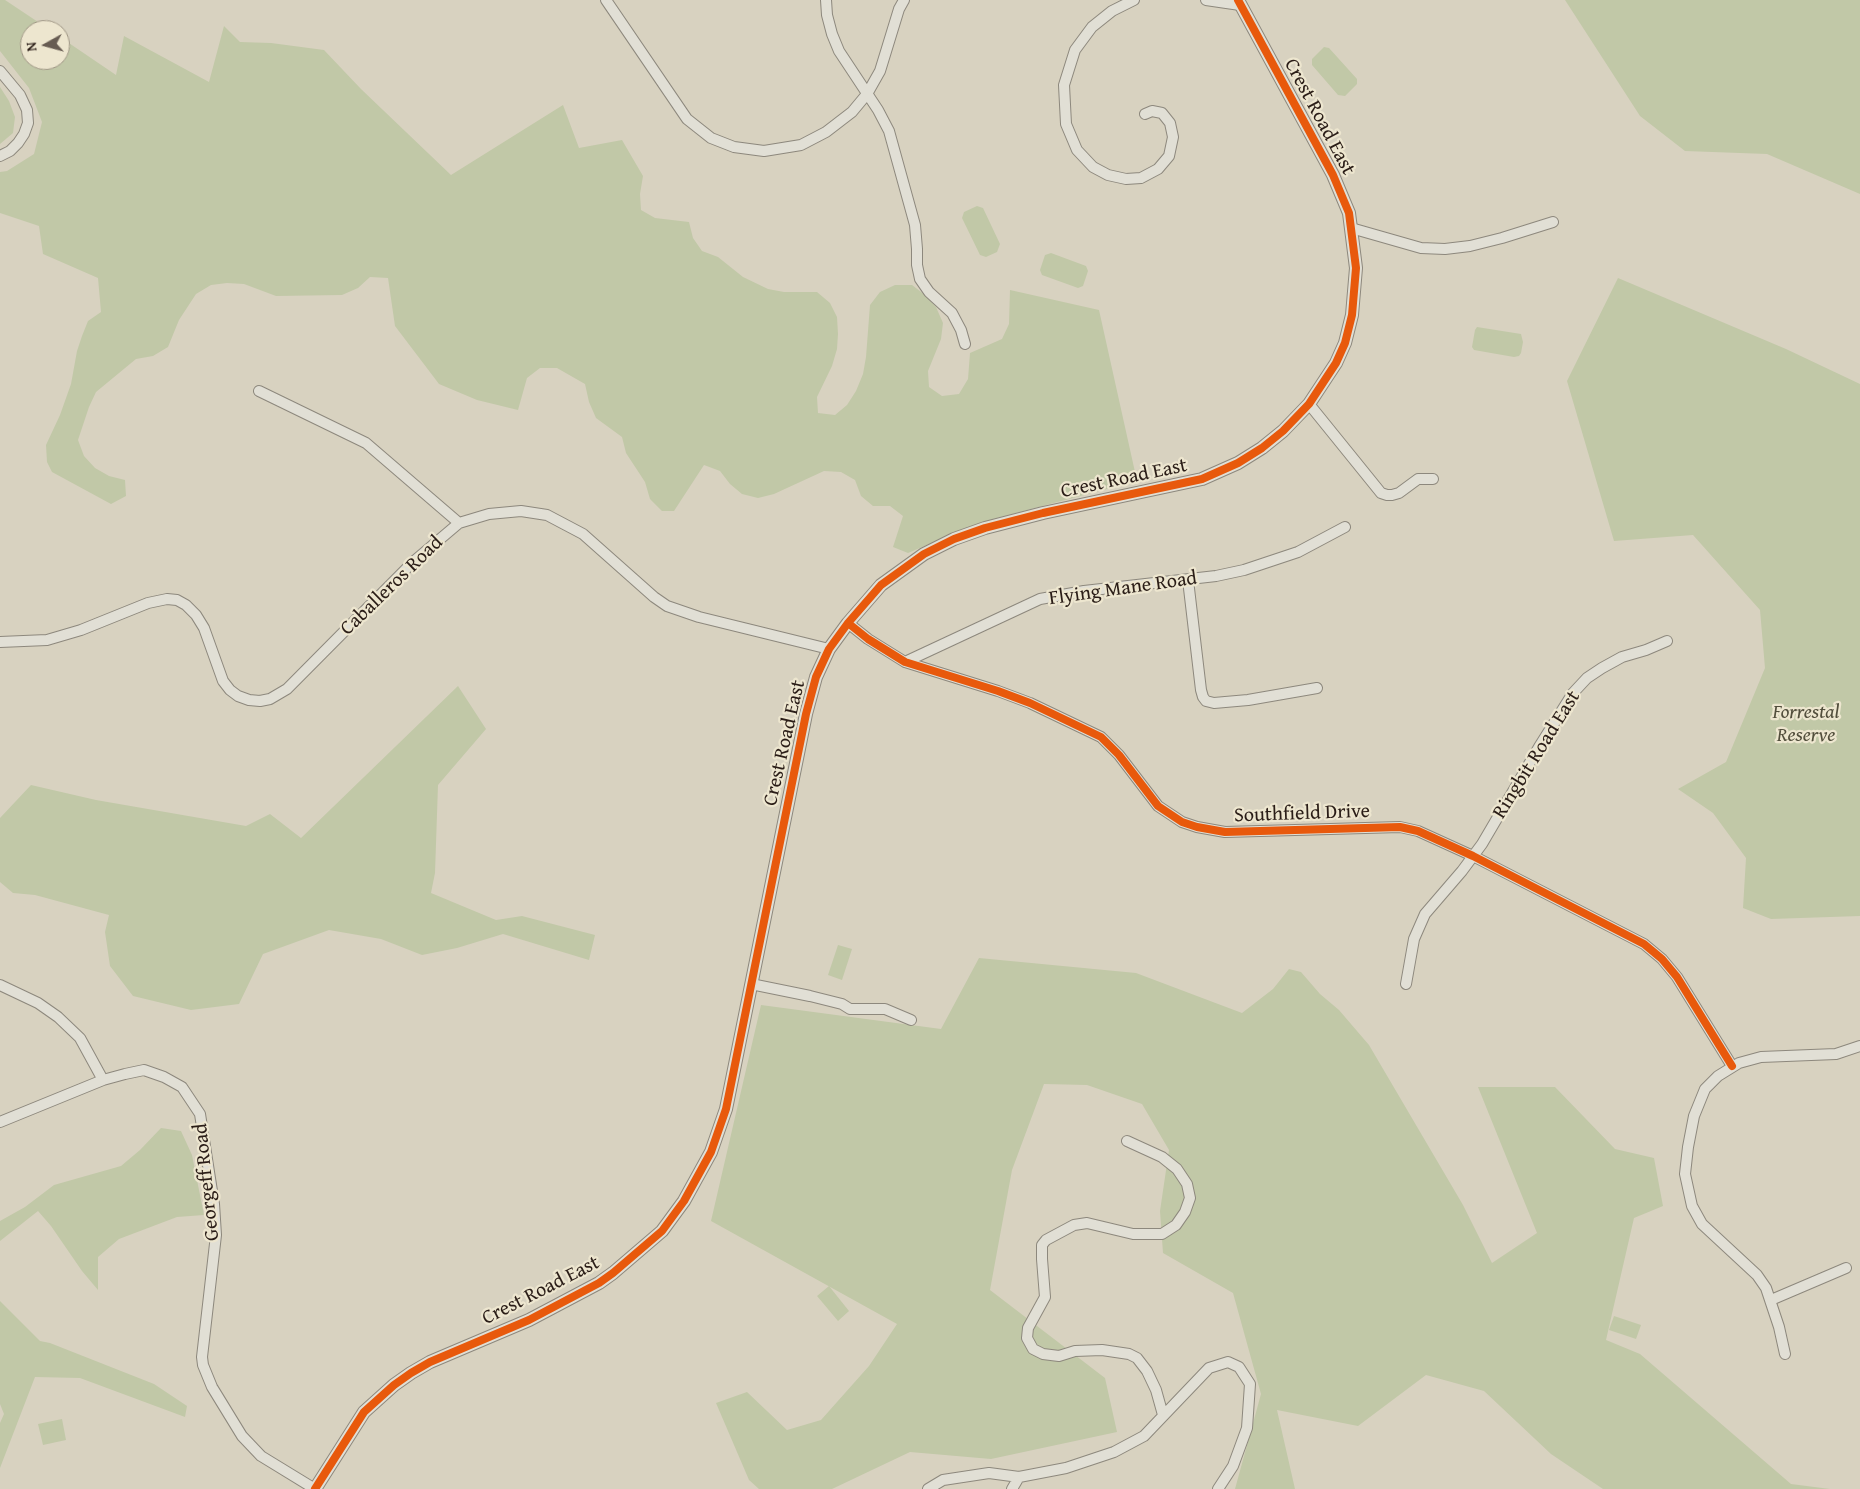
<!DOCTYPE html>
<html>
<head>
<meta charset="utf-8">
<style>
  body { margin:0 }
  #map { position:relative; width:1860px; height:1489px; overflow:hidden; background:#d8d2c0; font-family:"Gentium Book Plus",serif }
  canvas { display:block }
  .north { position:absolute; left:20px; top:20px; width:50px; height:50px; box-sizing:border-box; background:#ede6cf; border:1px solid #9f9685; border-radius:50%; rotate:263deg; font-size:14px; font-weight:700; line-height:20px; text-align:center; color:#2a1d17 }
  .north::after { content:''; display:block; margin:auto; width:18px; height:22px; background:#675c52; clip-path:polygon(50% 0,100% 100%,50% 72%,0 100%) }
</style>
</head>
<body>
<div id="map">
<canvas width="1860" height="1489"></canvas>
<div class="north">N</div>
</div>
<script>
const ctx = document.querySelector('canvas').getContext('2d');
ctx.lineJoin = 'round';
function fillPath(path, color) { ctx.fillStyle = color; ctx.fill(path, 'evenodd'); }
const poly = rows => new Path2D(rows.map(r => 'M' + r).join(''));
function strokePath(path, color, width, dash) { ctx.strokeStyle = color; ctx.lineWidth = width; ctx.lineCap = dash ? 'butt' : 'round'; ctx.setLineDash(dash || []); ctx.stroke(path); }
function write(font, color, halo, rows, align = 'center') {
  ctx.font = font + ' "Gentium Book Plus",serif'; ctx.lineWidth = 4.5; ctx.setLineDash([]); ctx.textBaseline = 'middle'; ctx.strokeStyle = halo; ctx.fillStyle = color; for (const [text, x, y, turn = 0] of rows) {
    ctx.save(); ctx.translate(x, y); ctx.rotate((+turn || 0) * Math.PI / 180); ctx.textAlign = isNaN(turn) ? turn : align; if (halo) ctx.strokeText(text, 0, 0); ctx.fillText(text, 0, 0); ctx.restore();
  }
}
fillPath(poly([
  [0,0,5,0,50,30,30,30,30,60,60,60,60,37,116,75,124,36,209,82,224,26,240,42,271,43,324,50,361,89,451,175,563,105,579,148,622,140,643,176,640,194,641,210,655,218,689,222,693,238,702,251,718,257,743,277,768,289,784,292,817,292,830,303,837,317,838,334,837,349,832,366,817,397,818,413,835,415,847,405,856,391,863,374,866,357,870,305,880,292,895,285,912,285,925,295,936,307,943,323,941,339,928,371,929,387,942,396,959,394,968,379,970,353,1002,339,1009,324,1010,290,1099,310,1137,481,982,522,908,553,893,547,903,516,890,506,873,506,861,496,855,480,841,472,824,471,774,494,758,498,742,494,730,484,720,471,704,465,674,511,662,511,650,499,645,482,626,453,622,437,596,418,589,402,585,384,557,368,540,368,527,378,518,410,477,400,439,384,395,326,388,278,370,277,358,288,342,295,276,296,244,284,227,283,211,285,196,294,179,320,168,347,153,356,136,359,96,392,89,407,78,440,84,456,95,468,109,476,125,480,126,496,111,504,52,472,47,462,46,445,60,415,71,384,77,351,82,336,88,321,101,312,98,278,43,254,39,226,0,213,0,172,7,171,34,154,42,122,29,88,0,51],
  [1565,0,1860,0,1860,194,1767,154,1685,151,1640,116],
  [1324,47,1329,48,1357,79,1357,84,1345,96,1338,95,1312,65,1312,59],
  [0,87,9,101,15,117,13,133,0,144],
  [977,206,983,208,1000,244,997,252,986,257,980,255,962,218,964,212],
  [1051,253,1086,266,1088,271,1083,286,1078,288,1042,275,1040,270,1045,255],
  [1618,278,1786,349,1860,384,1860,916,1771,919,1743,908,1746,858,1713,813,1678,789,1726,762,1765,668,1760,610,1693,535,1614,541,1567,381],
  [1477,327,1521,334,1523,342,1521,353,1519,356,1514,357,1474,350,1472,347,1475,330],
  [458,686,486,729,438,785,435,873,431,893,496,920,522,916,595,935,589,960,503,934,457,948,422,955,381,939,329,930,263,954,239,1004,191,1010,133,996,110,966,105,932,109,915,35,895,13,893,0,882,0,818,31,785,96,800,246,826,270,814,301,838],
  [838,945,852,949,842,980,828,975],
  [979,958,1136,973,1242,1013,1273,989,1289,969,1301,972,1320,994,1339,1010,1369,1045,1463,1205,1492,1263,1537,1233,1478,1087,1555,1087,1615,1149,1654,1158,1663,1206,1634,1218,1606,1340,1640,1354,1791,1484,1830,1489,1603,1489,1551,1454,1484,1391,1426,1375,1358,1426,1277,1410,1295,1489,1235,1489,1261,1394,1233,1293,1163,1253,1160,1211,1169,1150,1142,1104,1087,1085,1044,1084,1012,1170,990,1290,1105,1378,1117,1432,991,1459,910,1452,832,1489,759,1489,749,1480,716,1403,747,1392,787,1430,821,1420,869,1366,897,1324,711,1221,761,1005,941,1029],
  [161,1128,181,1131,192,1155,204,1215,177,1217,119,1239,98,1257,98,1290,82,1271,51,1226,38,1211,0,1241,0,1221,25,1207,54,1185,121,1166,140,1150],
  [829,1286,849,1311,838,1321,817,1296],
  [0,1301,40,1341,50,1343,154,1384,187,1406,185,1417,80,1378,35,1377,0,1468,0,1423,4,1414,0,1404],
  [1614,1316,1641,1325,1636,1339,1609,1330],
  [62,1419,66,1440,43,1445,38,1424]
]), '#c1c8a7');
const minor = poly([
  [606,0,687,119,711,138,734,147,764,151,801,145,826,132,852,112,867,94,880,71,899,9,904,0],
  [826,0,827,15,832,34,839,51,878,110,889,131,915,225,917,249,917,265,920,279,929,292,952,313,961,330,965,344],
  [1134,0,1112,11,1092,27,1075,50,1064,85,1066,124,1077,150,1093,167,1108,175,1126,179,1141,178,1158,169,1169,156,1173,137,1170,123,1162,113,1152,111,1145,114],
  [1206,0,1240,5],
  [0,71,20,95,27,110,28,123,24,134,18,143,10,151,0,156],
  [1351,228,1421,248,1445,249,1470,246,1502,238,1553,222],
  [259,391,366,443,459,523],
  [1309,404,1381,493,1387,495,1392,495,1399,493,1418,479,1433,479],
  [1188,580,1201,690,1203,697,1206,701,1214,703,1248,700,1317,688],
  [848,623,868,639,905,662,998,691,1030,703,1101,737,1119,755,1158,806,1182,822,1197,827,1225,832,1400,827,1418,831,1473,856,1644,944,1662,959,1677,977,1732,1066],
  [0,642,47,640,81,630,148,603,167,599,177,600,186,605,196,615,204,628,223,681,230,690,238,696,249,700,260,701,270,699,287,689,413,562,459,523,489,514,521,511,547,515,583,534,654,597,667,606,699,617,829,649],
  [905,662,1040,599,1084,591,1216,576,1244,570,1298,552,1345,527],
  [751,984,810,996,842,1004,850,1009,885,1009,911,1020],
  [1406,984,1414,939,1425,914,1462,871,1482,844,1539,747,1573,693,1587,678,1602,668,1622,657,1646,650,1667,641],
  [0,985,38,1003,58,1017,80,1038,103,1080],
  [0,1122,103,1080,125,1074,144,1070,164,1077,182,1087,200,1114,214,1204,216,1235,202,1357,203,1365,212,1387,242,1436,261,1456,315,1489],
  [1127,1141,1162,1157,1177,1169,1187,1184,1190,1198,1185,1212,1176,1225,1162,1234,1133,1234,1087,1223,1074,1225,1046,1240,1042,1245,1042,1259,1045,1297,1028,1328,1027,1338,1033,1349,1043,1354,1059,1356,1075,1351,1102,1350,1129,1354,1137,1358,1147,1371,1156,1390,1163,1415],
  [1771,1300,1846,1268],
  [1785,1354,1779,1327,1766,1288,1757,1275,1702,1224,1692,1206,1685,1174,1688,1147,1694,1116,1705,1089,1718,1076,1739,1063,1761,1057,1836,1054,1860,1046],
  [928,1489,943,1480,989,1473,1019,1477,1066,1468,1114,1452,1144,1436,1209,1368,1228,1362,1239,1367,1250,1384,1247,1428,1233,1466,1218,1489],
  [1012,1489,1019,1477]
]);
const tertiary = poly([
  [315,1489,364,1412,394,1385,411,1373,430,1362,529,1320,599,1283,613,1273,662,1231,684,1201,711,1152,726,1109,806,714,816,677,829,649,848,623,881,585,924,554,954,539,985,528,1043,513,1202,479,1238,463,1262,448,1283,431,1309,404,1336,363,1345,343,1352,315,1356,268,1349,213,1333,175,1238,0]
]);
strokePath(minor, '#8d887d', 12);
strokePath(tertiary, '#8d887d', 14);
strokePath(minor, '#e1dfd5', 10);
strokePath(tertiary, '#e1dfd5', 12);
strokePath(poly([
  [848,623,868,639,905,662,998,691,1030,703,1101,737,1119,755,1158,806,1182,822,1197,827,1225,832,1400,827,1418,831,1473,856,1644,944,1662,959,1677,977,1732,1066],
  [315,1489,364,1412,394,1385,411,1373,430,1362,529,1320,599,1283,613,1273,662,1231,684,1201,711,1152,726,1109,806,714,816,677,829,649,848,623,881,585,924,554,954,539,985,528,1043,513,1202,479,1238,463,1262,448,1283,431,1309,404,1336,363,1345,343,1352,315,1356,268,1349,213,1333,175,1238,0]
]), '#e8590c', 8);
write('20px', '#2a1d17', '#ede6cf', [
  ["Crest Road East",1319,117,62],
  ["Crest Road East",1124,479,-12],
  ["Caballeros Road",392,586,-44],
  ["Flying Mane Road",1123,589,-8],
  ["Crest Road East",785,743,-77],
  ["Ringbit Road East",1537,755,-58],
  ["Southfield Drive",1302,814,-2],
  ["Georgeff Road",207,1182,-96],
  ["Crest Road East",541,1291,-27]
]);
write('italic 20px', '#524e3c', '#ede6cf', [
  ["Forrestal",1806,713],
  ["Reserve",1806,736]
]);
</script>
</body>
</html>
